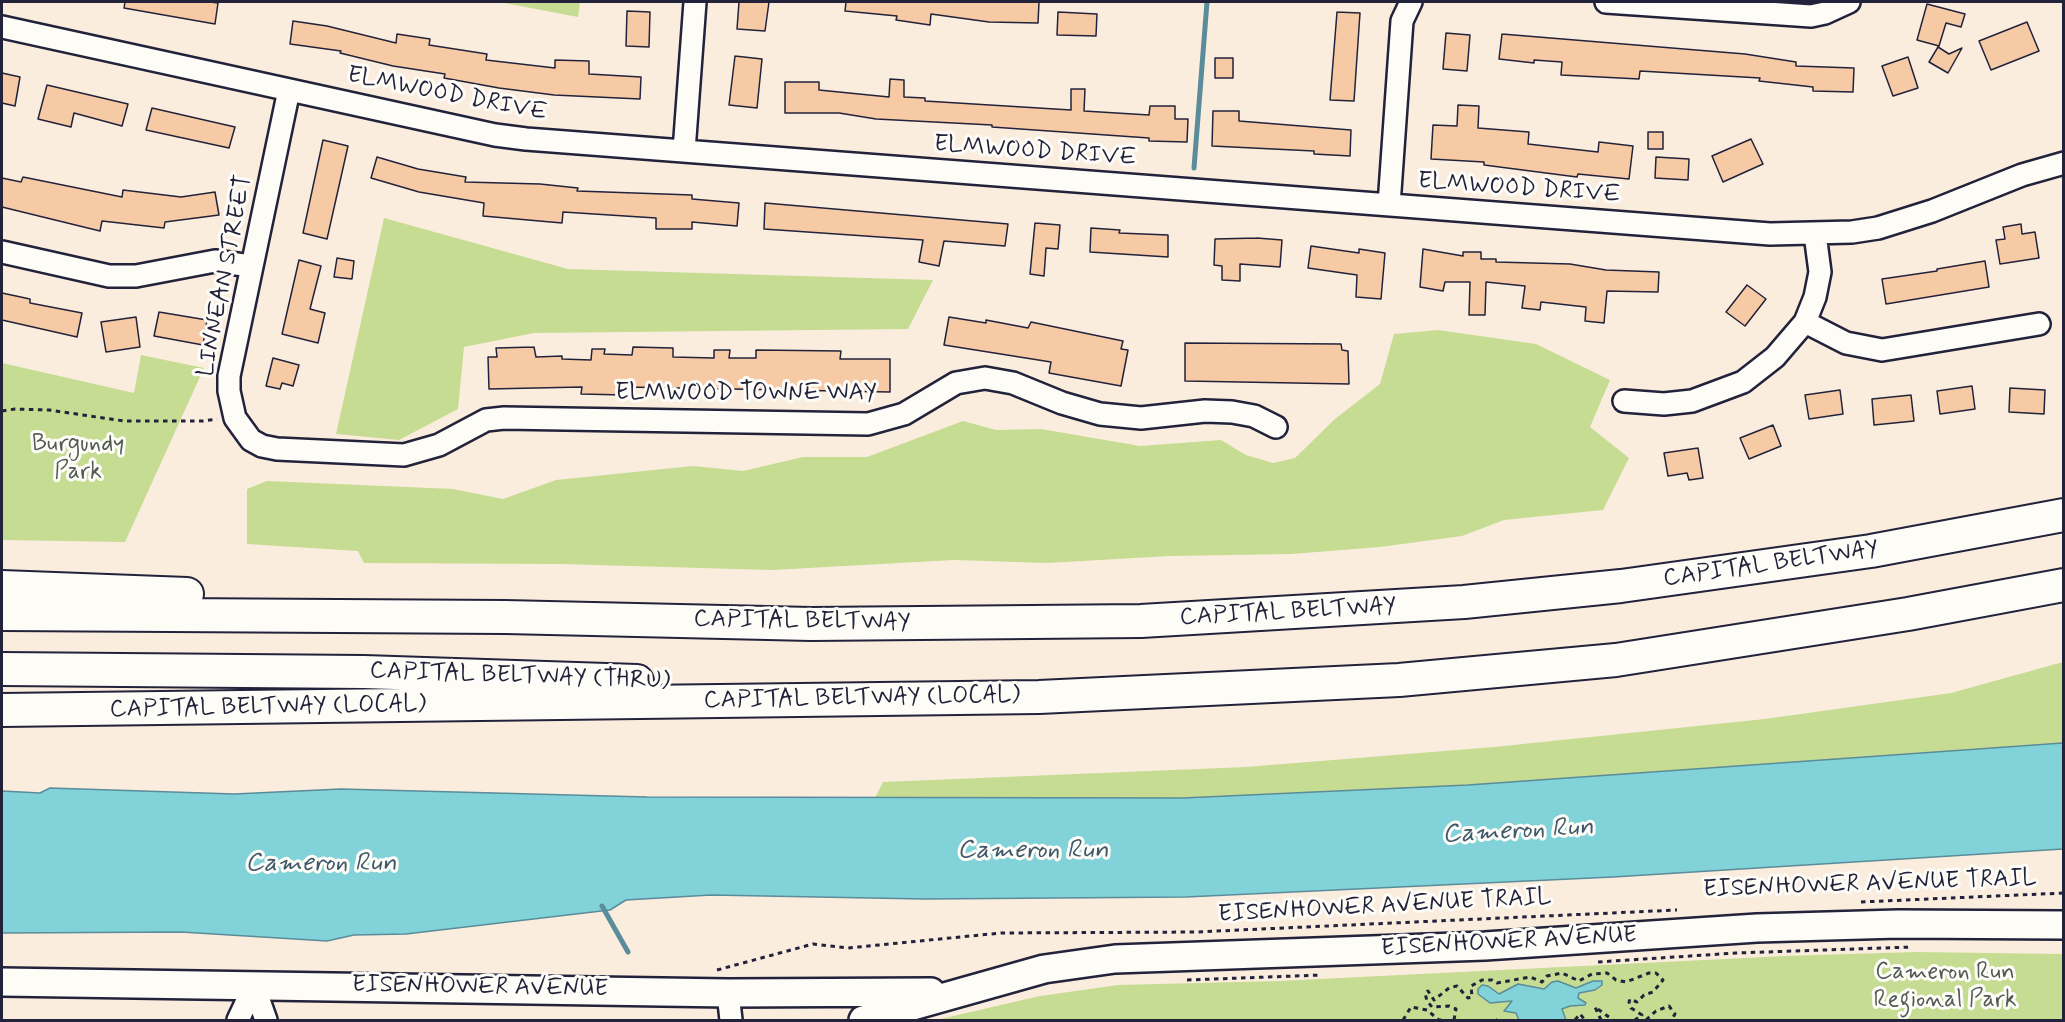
<!DOCTYPE html>
<html>
<head>
<meta charset="utf-8">
<style>
  body { margin:0 }
  #map { position:relative; width:2065px; height:1022px; overflow:hidden; background:#fbedde; font-family:Mynerve,sans-serif }
  canvas { display:block }
  .frame { position:absolute; inset:0; border:3px solid #22223b; pointer-events:none }
</style>
</head>
<body>
<div id="map">
<canvas width="2065" height="1022"></canvas>
<div class="frame"></div>
</div>
<script>
const ctx = document.querySelector('canvas').getContext('2d');
ctx.lineJoin = 'round';
function fillPath(path, color) { ctx.fillStyle = color; ctx.fill(path, 'evenodd'); }
const poly = rows => new Path2D(rows.map(r => 'M' + r).join(''));
function strokePath(path, color, width, dash) { ctx.strokeStyle = color; ctx.lineWidth = width; ctx.lineCap = dash ? 'butt' : 'round'; ctx.setLineDash(dash || []); ctx.stroke(path); }
function write(font, color, halo, rows, align = 'center') {
  ctx.font = font + ' Mynerve,sans-serif'; ctx.lineWidth = 6; ctx.setLineDash([]); ctx.textBaseline = 'middle'; ctx.strokeStyle = halo; ctx.fillStyle = color; for (const [text, x, y, turn = 0] of rows) {
    ctx.save(); ctx.translate(x, y); ctx.rotate((+turn || 0) * Math.PI / 180); ctx.textAlign = isNaN(turn) ? turn : align; if (halo) ctx.strokeText(text, 0, 0); ctx.fillText(text, 0, 0); ctx.restore();
  }
}
fillPath(poly([
  [499,2,580,2,578,17],
  [384,218,568,269,933,280,908,329,534,333,464,347,458,409,399,440,336,434],
  [1438,330,1536,344,1610,380,1590,427,1629,458,1603,510,1504,520,1462,536,1380,547,1291,554,1170,556,1047,563,954,560,772,570,560,564,364,563,358,551,247,544,247,489,267,481,453,489,503,499,556,480,693,466,743,471,803,457,867,457,963,421,996,430,1041,429,1140,446,1221,440,1246,455,1273,463,1295,458,1335,419,1380,384,1394,334],
  [141,355,204,368,125,542,2,540,2,363,134,393],
  [2063,662,2063,743,1468,785,1183,798,875,798,883,782,1246,767,1494,747,1765,719,1951,693],
  [1916,952,2063,954,2063,1020,936,1020,1040,996,1118,985,1279,981,1785,956]
]), '#c5dc92');
const water = poly([
  [2063,743,2063,849,1613,877,1186,897,924,899,711,895,626,900,610,910,406,934,354,935,327,941,181,932,2,933,2,791,40,793,50,788,234,794,341,789,647,797,1183,798,1468,785,2063,743],
  [1558,981,1576,988,1593,981,1602,981,1602,985,1595,990,1579,993,1578,998,1586,1003,1585,1005,1570,1006,1562,1009,1566,1020,1519,1020,1516,1013,1504,1011,1512,1001,1490,1003,1478,994,1478,989,1482,985,1488,986,1499,994,1518,984,1544,989,1552,982,1558,981]
]);
fillPath(water, '#81d2d9');
strokePath(water, '#5b8c9a', 1.5);
strokePath(poly([
  [1194,168,1207,2],
  [602,906,628,952]
]), '#5b8c9a', 5);
const building = poly([
  [125,2,210,2,218,3,215,24,124,8,125,2],
  [739,2,769,2,765,31,737,29,739,2],
  [846,2,1039,2,1038,23,989,22,931,14,930,25,896,20,897,16,845,11,846,2],
  [1927,4,1965,14,1961,27,1946,23,1939,46,1917,40,1927,4],
  [627,11,650,12,649,47,626,46,627,11],
  [1058,12,1097,14,1096,36,1057,35,1058,12],
  [1337,12,1360,13,1354,101,1330,100,1337,12],
  [293,21,327,26,396,43,397,34,430,39,429,45,487,54,486,60,555,68,555,60,589,61,589,74,641,77,640,99,554,95,499,88,444,78,445,74,393,66,340,53,341,51,290,44,293,21],
  [2027,22,2039,51,1991,70,1979,41,2027,22],
  [1446,33,1470,35,1467,71,1443,69,1446,33],
  [1502,34,1745,54,1796,62,1796,66,1854,68,1853,92,1813,91,1813,87,1759,81,1760,78,1640,71,1639,79,1561,75,1562,62,1534,60,1534,63,1499,59,1502,34],
  [1938,47,1949,54,1962,48,1948,73,1929,62,1938,47],
  [735,56,762,59,757,108,729,105,735,56],
  [1908,57,1918,88,1893,96,1882,66,1908,57],
  [1215,58,1233,58,1233,78,1215,78,1215,58],
  [2,73,20,77,15,106,2,103,2,73],
  [890,79,904,80,904,97,925,98,925,101,1071,110,1071,89,1085,89,1084,111,1149,115,1150,106,1175,106,1175,119,1188,119,1187,142,1149,141,1149,138,992,127,992,125,876,119,839,113,785,113,785,82,819,82,819,90,889,97,890,79],
  [47,85,128,104,122,126,74,113,71,127,38,119,47,85],
  [1458,105,1479,106,1478,128,1529,132,1528,144,1598,152,1599,142,1633,146,1629,179,1578,174,1577,177,1484,165,1484,162,1431,159,1433,125,1457,126,1458,105],
  [152,108,235,127,229,148,146,130,152,108],
  [1213,111,1239,111,1239,121,1351,130,1350,156,1314,154,1314,151,1212,146,1213,111],
  [1648,132,1663,132,1663,149,1648,149,1648,132],
  [1751,139,1763,164,1723,182,1712,156,1751,139],
  [323,140,348,146,327,239,303,233,323,140],
  [377,157,418,169,466,177,465,182,540,184,578,188,577,191,692,195,692,199,739,203,737,226,692,222,692,229,656,229,656,218,563,212,562,223,483,216,484,203,419,192,371,178,377,157],
  [1656,157,1689,159,1688,180,1655,178,1656,157],
  [23,177,122,197,123,190,181,197,215,192,219,215,165,222,164,228,102,221,100,231,2,207,2,178,21,182,23,177],
  [765,203,1008,224,1005,246,944,241,939,266,919,262,923,240,764,229,765,203],
  [1035,223,1060,225,1058,249,1046,248,1044,276,1030,274,1035,223],
  [2021,224,2022,234,2035,232,2039,258,2000,264,1996,240,2005,239,2003,227,2021,224],
  [1091,228,1120,230,1119,233,1168,235,1168,257,1090,252,1091,228],
  [1257,238,1282,240,1280,267,1240,264,1240,281,1222,280,1222,266,1214,265,1215,239,1257,238],
  [1311,246,1359,253,1359,249,1385,253,1381,299,1356,297,1357,275,1308,268,1311,246],
  [1423,249,1463,256,1463,252,1481,252,1481,259,1496,259,1496,262,1570,264,1606,270,1659,272,1658,292,1607,291,1604,323,1585,321,1586,307,1541,302,1540,310,1522,308,1525,286,1486,282,1485,315,1469,315,1470,282,1445,282,1443,291,1420,287,1423,249],
  [337,258,354,261,352,279,334,277,337,258],
  [299,260,321,266,310,309,325,313,318,343,282,334,299,260],
  [1985,261,1989,287,1886,304,1882,279,1937,271,1937,269,1985,261],
  [1747,285,1766,299,1745,326,1726,312,1747,285],
  [2,293,30,299,30,303,82,313,77,337,2,320,2,293],
  [159,312,207,320,203,345,154,336,159,312],
  [136,317,140,347,106,352,101,322,136,317],
  [949,317,986,323,986,320,1028,328,1031,322,1123,341,1121,349,1128,350,1121,386,1049,373,1051,362,944,345,949,317],
  [1185,343,1341,344,1342,350,1348,351,1349,384,1185,381,1185,343],
  [534,347,536,357,562,356,562,359,591,360,592,349,605,349,604,354,632,355,633,347,673,348,673,357,714,358,714,350,730,350,729,358,756,358,756,350,841,351,840,359,890,359,890,392,624,387,624,395,581,394,582,387,489,389,488,357,497,357,496,348,534,347],
  [273,358,299,365,293,386,282,383,280,389,266,386,273,358],
  [1972,386,1975,409,1940,414,1937,391,1972,386],
  [2010,388,2045,390,2044,414,2009,412,2010,388],
  [1840,390,1843,414,1809,419,1805,395,1840,390],
  [1911,395,1914,421,1874,425,1872,399,1911,395],
  [1773,425,1781,446,1749,459,1740,438,1773,425],
  [1698,448,1703,478,1689,480,1687,473,1668,476,1664,453,1698,448]
]);
fillPath(building, '#f6caa5');
strokePath(building, '#22223b', 1.5);
const minor = poly([
  [1606,2,1811,16,1825,13,1849,2],
  [2,27,495,135,526,139,1770,234,1852,232,1878,228,1932,211,2022,175,2064,163],
  [289,90,229,376,229,391,235,418,251,440,262,446,277,449,404,455,439,445,486,420,504,418,868,424,904,414,956,383,985,378,1013,383,1062,403,1100,414,1141,418,1205,411,1232,412,1254,416,1276,427],
  [684,151,695,2],
  [1389,205,1402,21,1411,2],
  [2,252,109,276,136,276,215,261,251,266],
  [1805,322,1846,343,1882,350,2039,324],
  [1624,401,1664,404,1692,401,1743,382,1775,357,1805,322,1815,297,1820,272,1815,234],
  [254,986,266,1020],
  [728,993,731,1020],
  [238,1020,254,986]
]);
const major = poly([
  [2,982,728,993,931,992],
  [863,1020,1044,969,1115,959,1485,946,1757,928,1898,924,2064,925]
]);
const highway = poly([
  [2,587,187,594],
  [2,614,505,617,811,624,1141,621,1464,602,1621,586,1871,551,2064,515],
  [2,669,364,672,637,681],
  [2,710,1039,697,1399,680,1616,660,1908,614,2064,585]
]);
strokePath(minor, '#22223b', 26);
strokePath(major, '#22223b', 32);
strokePath(highway, '#22223b', 36);
strokePath(poly([
  [2,411,15,409,49,410,124,421,203,421,217,419],
  [1861,902,2064,893],
  [1598,962,1736,953,1912,947],
  [717,970,813,944,848,948,1001,933,1196,932,1677,910],
  [1187,980,1321,975],
  [1403,1020,1411,1007,1427,1010,1439,1020,1445,1020],
  [1454,1020,1456,1009,1449,1006,1432,1007,1427,1001,1425,993,1428,991,1434,1000,1449,988,1457,986,1468,998,1472,997,1471,986,1482,980,1492,980,1497,983,1530,977,1542,982,1547,976,1562,973,1579,981,1592,974,1607,973,1616,980,1626,982,1649,973,1656,973,1663,980,1653,992,1644,995,1637,1002,1630,999,1629,1002,1631,1008,1642,1015,1635,1020],
  [1496,1020,1497,1020],
  [1575,1020,1580,1014,1585,1020],
  [1601,1020,1595,1007,1613,1020],
  [1646,1020,1656,1011,1669,1006,1675,1014,1671,1020]
]), '#22223b', 3, [4.5, 4.5]);
strokePath(minor, '#fdfcf7', 21);
strokePath(major, '#fdfcf7', 27);
strokePath(highway, '#fdfcf7', 32);
write('24px', '#22223b', '#fdfcf7', [
  ["ELMWOOD DRIVE",447,95,11],
  ["ELMWOOD DRIVE",1035,152,4],
  ["ELMWOOD DRIVE",1519,189,4],
  ["LINNEAN STREET",226,276,-79],
  ["ELMWOOD TOWNE WAY",746,394],
  ["CAPITAL BELTWAY",1771,565,-8],
  ["CAPITAL BELTWAY",1288,613,-3],
  ["CAPITAL BELTWAY",802,622,1],
  ["CAPITAL BELTWAY (THRU)",520,677,2],
  ["CAPITAL BELTWAY (LOCAL)",862,699,-1],
  ["CAPITAL BELTWAY (LOCAL)",268,708,-1],
  ["EISENHOWER AVENUE TRAIL",1870,885,-2],
  ["EISENHOWER AVENUE TRAIL",1385,907,-3],
  ["EISENHOWER AVENUE",1509,943,-3],
  ["EISENHOWER AVENUE",480,988,1]
]);
write('24px', '#535a55', '#fdfcf7', [
  ["Burgundy",78,445],
  ["Park",78,473],
  ["Cameron Run",1945,973],
  ["Regional Park",1945,1001]
]);
write('italic 26px', '#3e576a', '#fdfcf7', [
  ["Cameron Run",1518,832,-3],
  ["Cameron Run",1033,852],
  ["Cameron Run",321,865]
]);
</script>
</body>
</html>
